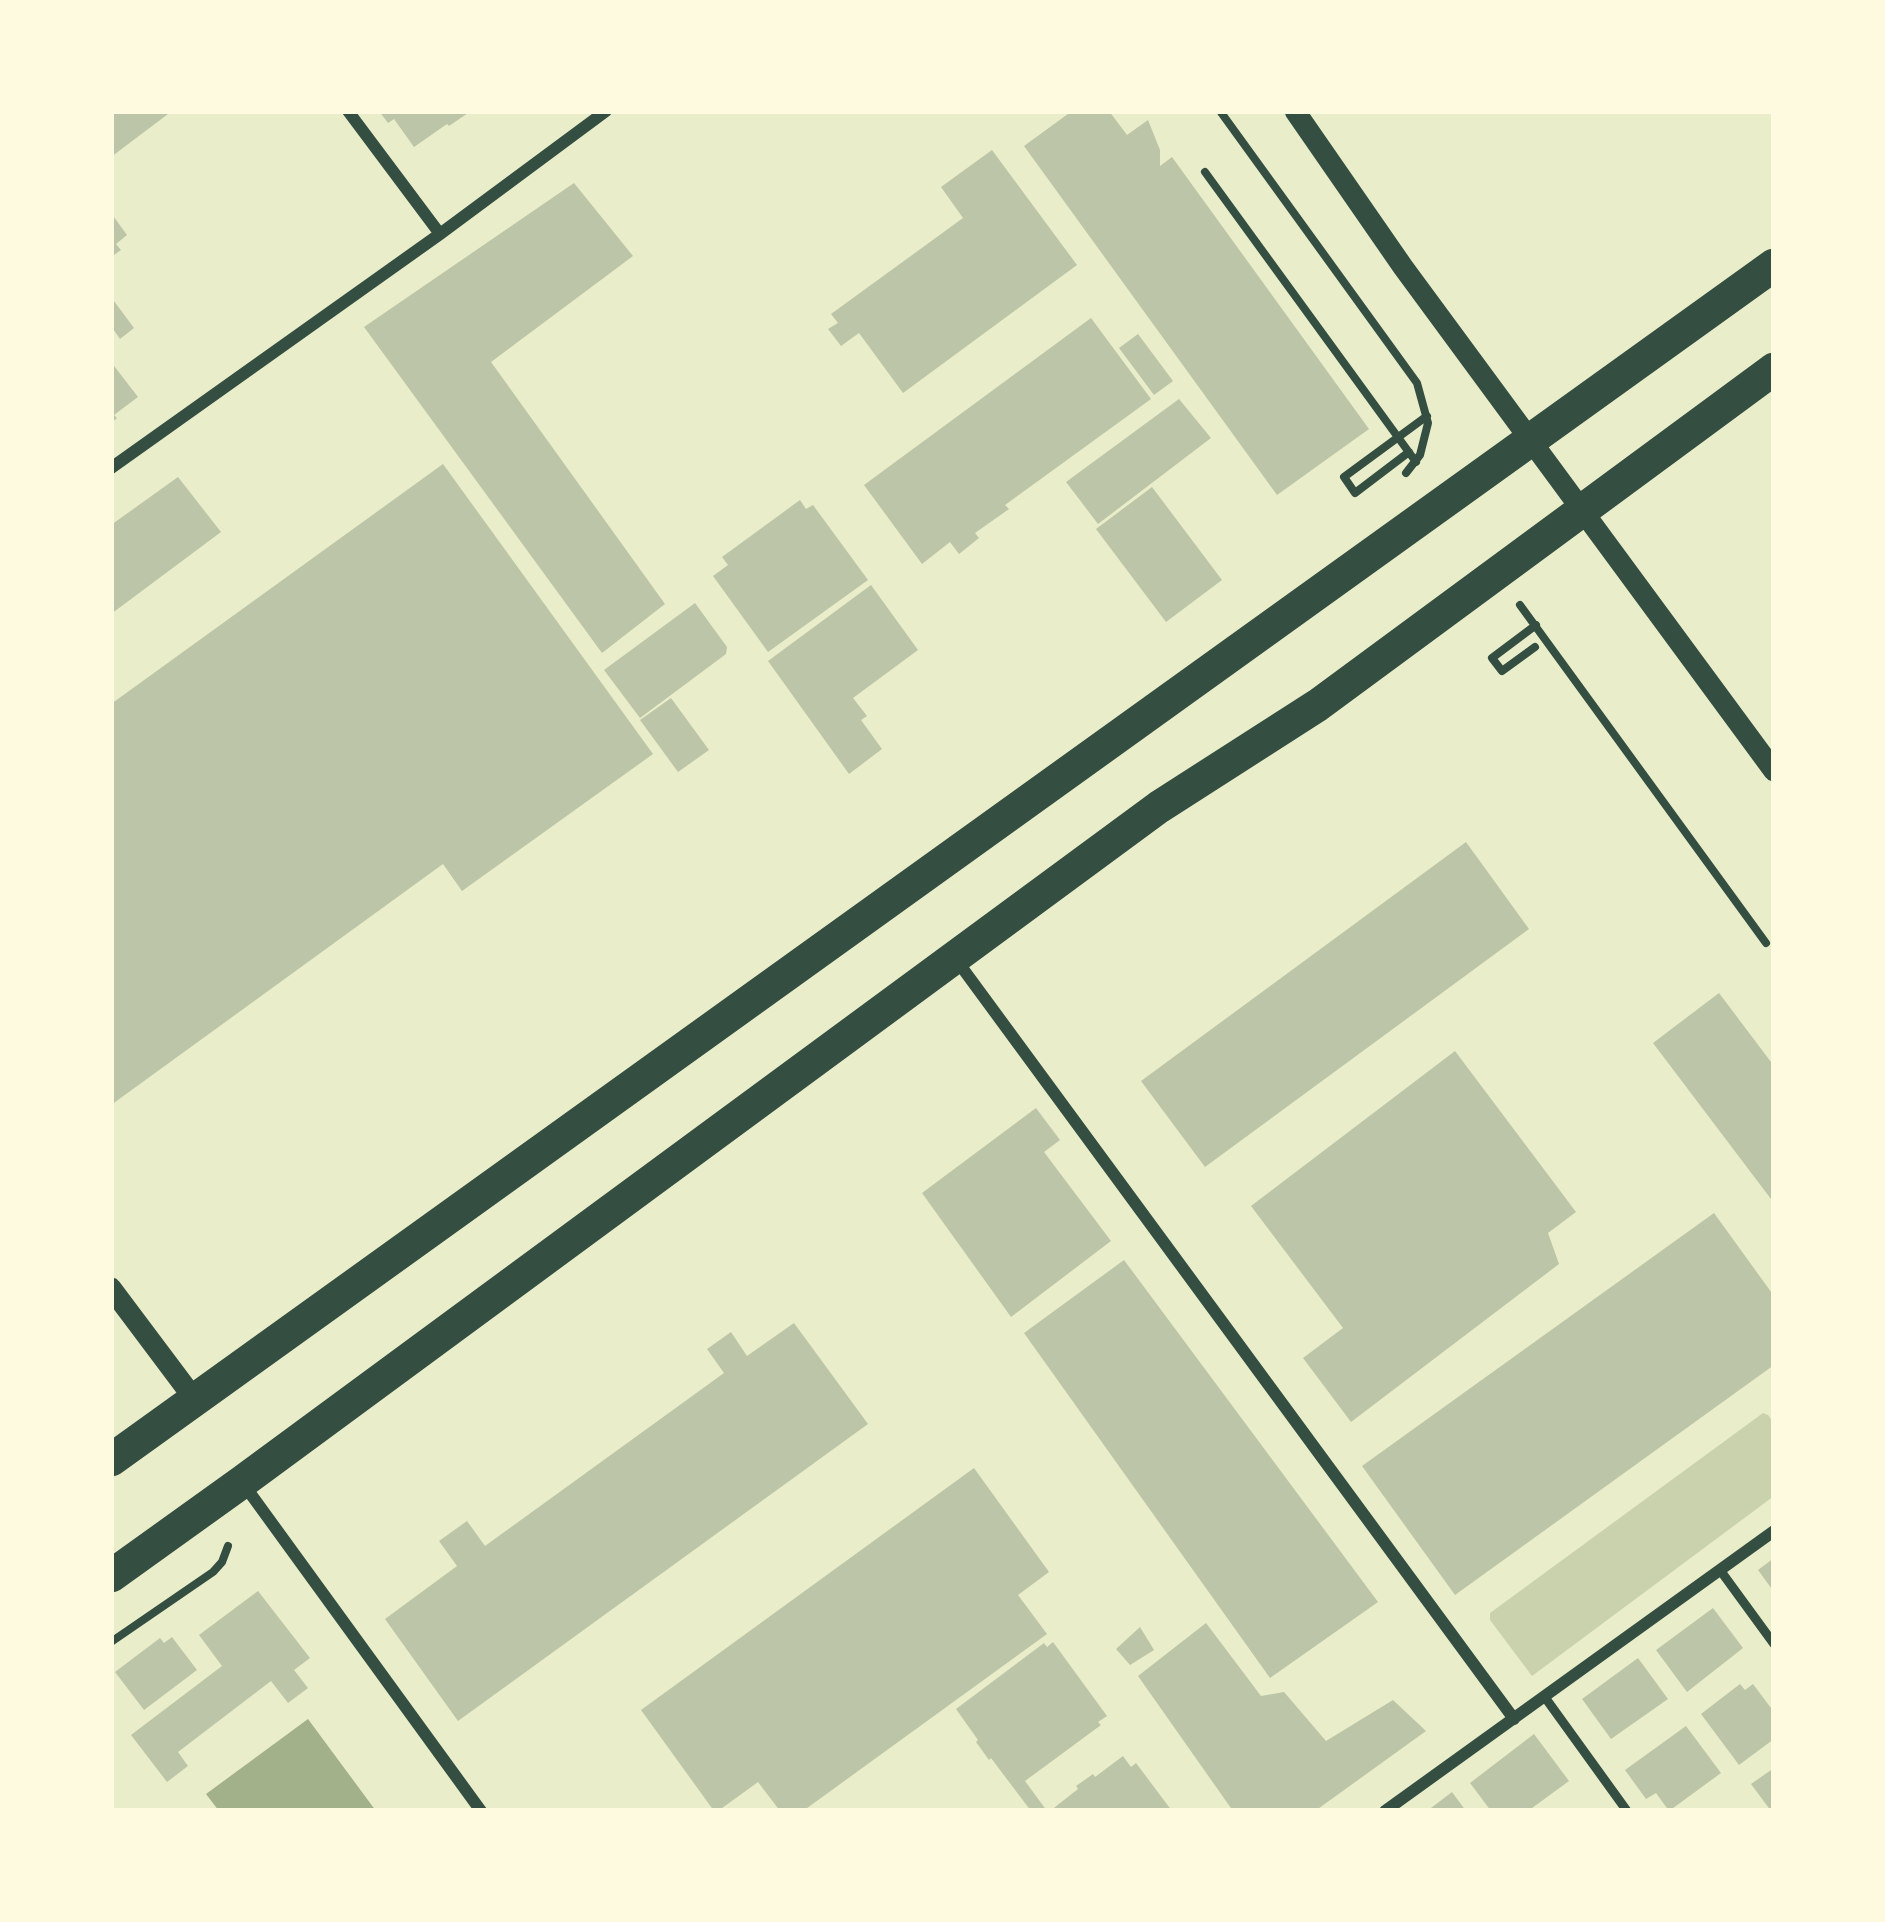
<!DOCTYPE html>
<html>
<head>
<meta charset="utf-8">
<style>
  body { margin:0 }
  #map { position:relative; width:1885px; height:1922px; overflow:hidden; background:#e9edc9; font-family:"Open Sans",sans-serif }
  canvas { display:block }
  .frame { position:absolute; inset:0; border:114px solid #fefae0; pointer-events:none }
</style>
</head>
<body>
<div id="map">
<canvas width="1885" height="1922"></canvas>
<div class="frame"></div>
</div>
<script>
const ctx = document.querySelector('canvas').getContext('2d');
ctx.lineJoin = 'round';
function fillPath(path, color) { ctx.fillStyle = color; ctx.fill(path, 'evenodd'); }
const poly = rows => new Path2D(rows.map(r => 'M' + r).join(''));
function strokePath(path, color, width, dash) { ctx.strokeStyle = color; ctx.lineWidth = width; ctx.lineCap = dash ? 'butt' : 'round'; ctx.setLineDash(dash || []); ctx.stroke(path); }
fillPath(poly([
  [1763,1413,1768,1415,1774,1423,1774,1496,1532,1676,1490,1620,1490,1613]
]), '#cad2ad');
fillPath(poly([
  [308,1719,376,1811,219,1811,206,1794]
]), '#a3b18a');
fillPath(poly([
  [111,111,172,111,111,157],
  [379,111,471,111,449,126,447,124,414,147,394,119,388,123],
  [1072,111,1109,111,1127,135,1148,120,1160,150,1160,166,1172,157,1369,429,1277,495,1024,146],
  [992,150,1077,265,903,393,859,333,841,346,828,329,838,323,831,314,963,218,941,187],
  [574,183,633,256,491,362,665,604,602,653,364,327],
  [111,213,127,235,116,244,121,250,111,257],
  [111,297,134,328,120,339,111,326],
  [1091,318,1151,399,1005,505,1009,509,975,533,979,538,959,554,950,542,922,564,864,485],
  [1138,334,1173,381,1154,395,1119,348],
  [111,362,138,397,114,415,117,418,111,423],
  [1179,399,1211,438,1098,524,1066,482],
  [443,464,653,754,462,891,443,864,111,1105,111,704],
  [178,477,221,532,111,614,111,525],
  [1152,487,1222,580,1166,622,1096,529],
  [800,500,806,509,813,505,868,580,768,652,713,576,728,565,722,557],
  [871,585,918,650,853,698,867,716,861,720,882,749,849,774,768,661],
  [695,603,727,647,726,654,640,718,604,670],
  [671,698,709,750,678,772,640,720],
  [1466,842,1529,929,1205,1167,1141,1081],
  [1719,993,1774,1066,1774,1203,1653,1043],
  [1455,1051,1576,1212,1548,1233,1559,1264,1351,1422,1303,1358,1343,1328,1251,1206],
  [1036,1108,1060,1140,1044,1152,1111,1241,1011,1317,922,1193],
  [1714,1213,1774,1296,1774,1365,1455,1595,1362,1466],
  [1124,1260,1378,1602,1270,1678,1024,1333],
  [794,1323,868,1424,458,1721,385,1619,457,1566,439,1541,467,1521,485,1546,724,1373,707,1349,731,1332,747,1356],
  [974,1468,1049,1572,1018,1595,1047,1634,803,1811,780,1811,758,1782,718,1811,714,1811,641,1710],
  [1774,1558,1774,1592,1758,1570],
  [258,1591,310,1658,294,1670,308,1688,288,1703,271,1681,178,1752,188,1766,167,1782,131,1735,222,1666,199,1635],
  [1713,1608,1743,1648,1687,1692,1656,1650],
  [1206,1623,1261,1696,1284,1692,1326,1741,1393,1700,1426,1731,1315,1811,1233,1811,1138,1676],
  [1140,1627,1154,1650,1130,1665,1116,1649],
  [172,1637,197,1670,144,1710,115,1672,160,1638,164,1643],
  [1053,1642,1107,1716,1098,1722,1101,1725,1025,1781,1047,1811,1031,1811,991,1758,989,1760,976,1742,978,1740,956,1709,1044,1643,1047,1647],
  [1638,1658,1668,1699,1611,1739,1582,1699],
  [1740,1684,1745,1690,1753,1684,1774,1712,1774,1739,1739,1765,1701,1714],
  [1686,1726,1721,1773,1669,1811,1656,1793,1646,1799,1625,1770],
  [1534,1734,1569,1781,1528,1811,1491,1811,1470,1783],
  [1123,1756,1131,1767,1136,1763,1172,1811,1050,1811,1078,1789,1076,1786,1093,1774,1095,1777],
  [1774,1768,1774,1811,1771,1811,1751,1784],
  [1452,1792,1466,1811,1427,1811]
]), '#bcc5a7');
strokePath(poly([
  [1220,111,1417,383,1428,423,1420,455,1406,473],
  [1205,172,1416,462],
  [1409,452,1355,493,1344,477,1427,416],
  [1520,605,1766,943],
  [1535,647,1502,671,1492,658,1536,625],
  [111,1642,213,1572,222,1562,228,1546]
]), '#344e41', 8);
strokePath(poly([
  [1720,1570,1774,1644],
  [1544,1696,1627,1811]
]), '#344e41', 9);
strokePath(poly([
  [348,111,440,234],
  [111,468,440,234,606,111],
  [955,958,1514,1719],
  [242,1482,481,1811],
  [1385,1811,1774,1531]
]), '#344e41', 12);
strokePath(poly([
  [1295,111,1403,267,1774,771],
  [111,1288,195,1400]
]), '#344e41', 21);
strokePath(poly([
  [111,1460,1774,265],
  [111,1576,242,1482,1159,807,1318,705,1774,369]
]), '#344e41', 33);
</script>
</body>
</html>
